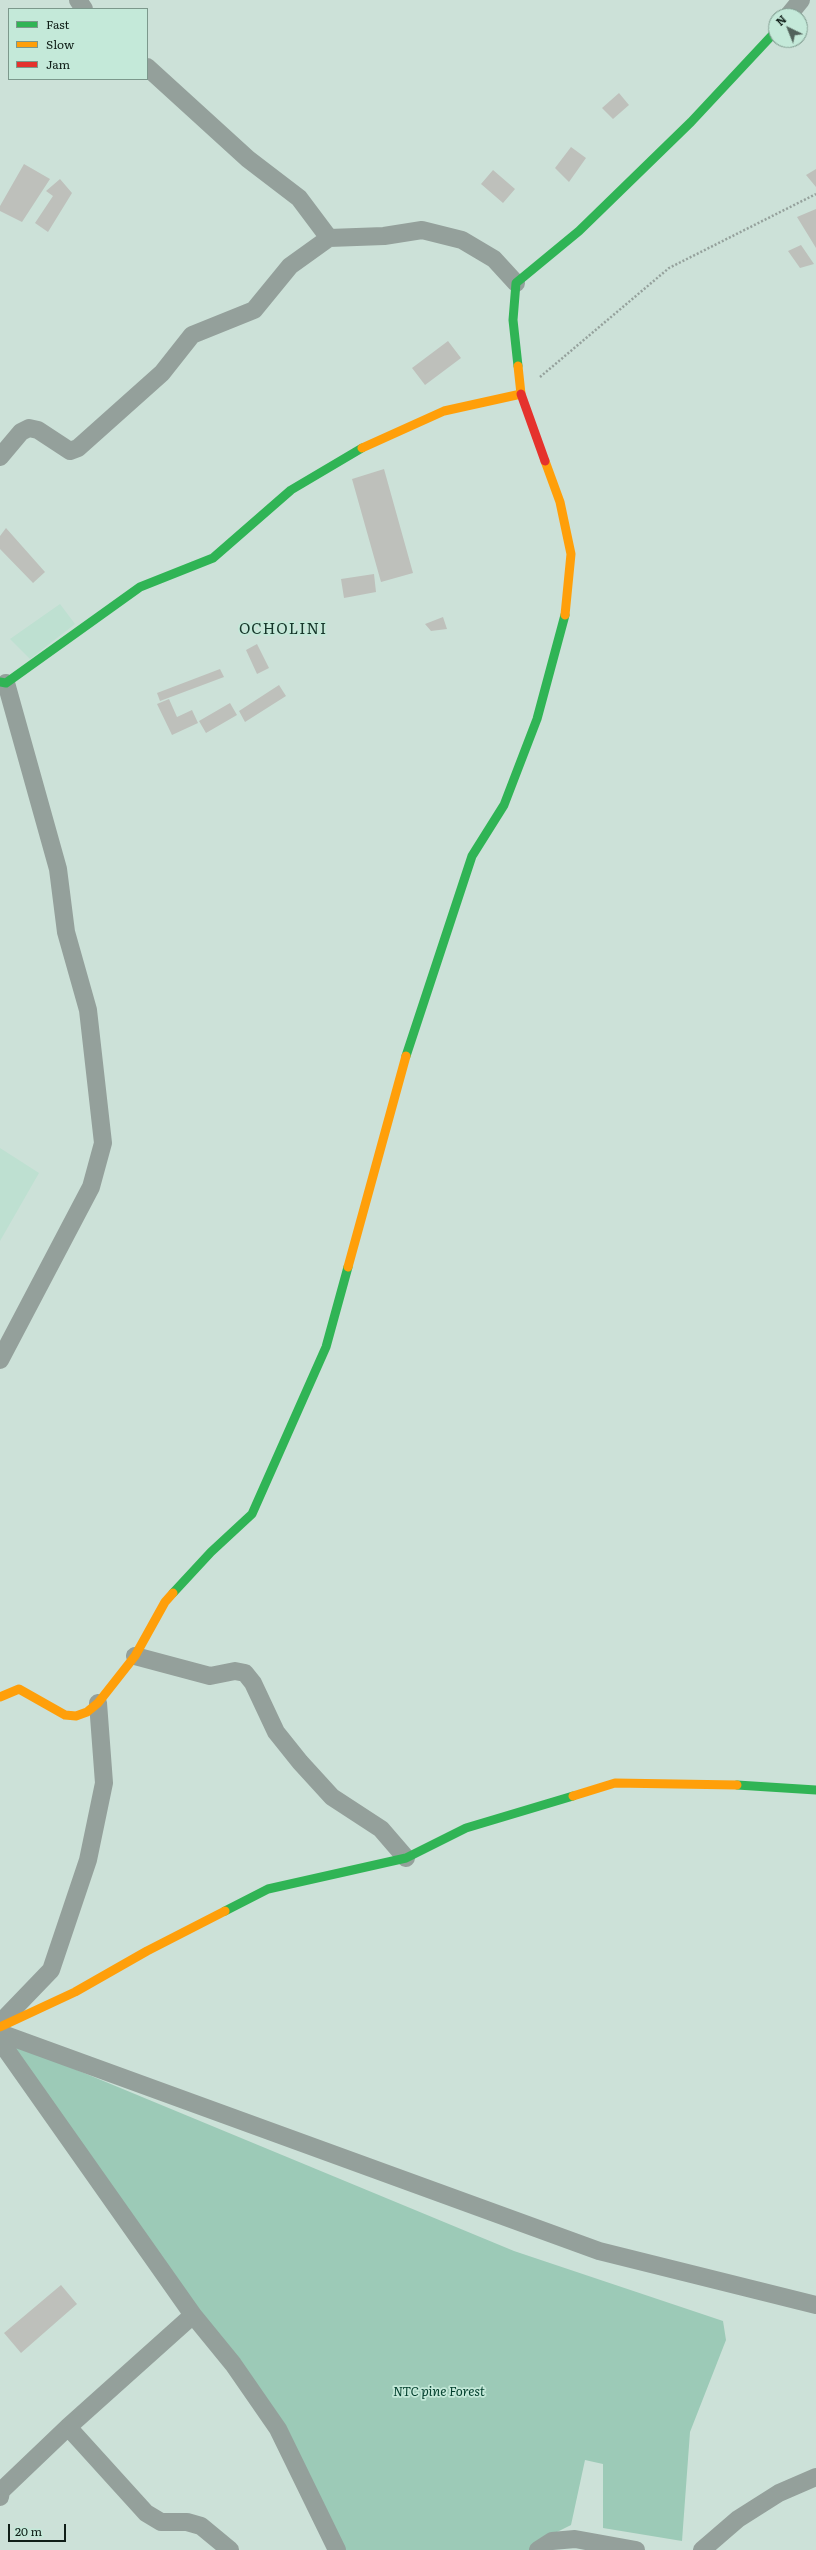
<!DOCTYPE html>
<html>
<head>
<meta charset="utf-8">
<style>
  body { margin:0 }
  #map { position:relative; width:816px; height:2550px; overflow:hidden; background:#cce1d8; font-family:Literata,serif }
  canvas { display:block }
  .legend { position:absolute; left:8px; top:8px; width:140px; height:72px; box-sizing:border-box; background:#c4e9d9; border:1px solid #7c988c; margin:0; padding:5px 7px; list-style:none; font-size:12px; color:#101e18 }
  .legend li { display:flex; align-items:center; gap:8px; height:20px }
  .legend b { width:20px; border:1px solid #7c988c }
  .north { position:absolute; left:768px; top:8px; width:40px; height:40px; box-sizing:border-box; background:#c4e9d9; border:1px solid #7c988c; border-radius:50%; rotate:317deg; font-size:11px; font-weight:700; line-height:16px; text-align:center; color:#101e18 }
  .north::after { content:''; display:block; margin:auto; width:14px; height:18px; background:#52625b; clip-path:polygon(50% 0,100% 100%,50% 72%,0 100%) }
  .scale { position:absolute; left:8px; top:2524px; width:58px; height:18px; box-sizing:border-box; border:2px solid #101e18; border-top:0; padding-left:5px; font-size:12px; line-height:14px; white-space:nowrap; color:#101e18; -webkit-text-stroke:3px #c4e9d9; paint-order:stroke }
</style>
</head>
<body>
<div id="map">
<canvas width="816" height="2550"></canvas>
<ul class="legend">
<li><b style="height:5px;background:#30b455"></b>Fast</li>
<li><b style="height:5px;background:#ff9f0a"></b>Slow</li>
<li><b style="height:5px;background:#e5322d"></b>Jam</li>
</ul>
<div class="north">N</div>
<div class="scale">20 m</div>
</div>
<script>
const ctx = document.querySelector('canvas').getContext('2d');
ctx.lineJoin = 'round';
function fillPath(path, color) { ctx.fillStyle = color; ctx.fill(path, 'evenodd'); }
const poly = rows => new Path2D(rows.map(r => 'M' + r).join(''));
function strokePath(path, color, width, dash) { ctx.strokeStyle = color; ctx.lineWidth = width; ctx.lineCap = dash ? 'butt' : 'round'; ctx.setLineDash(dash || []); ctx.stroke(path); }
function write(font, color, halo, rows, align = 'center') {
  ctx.font = font + ' Literata,serif'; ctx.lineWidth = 3.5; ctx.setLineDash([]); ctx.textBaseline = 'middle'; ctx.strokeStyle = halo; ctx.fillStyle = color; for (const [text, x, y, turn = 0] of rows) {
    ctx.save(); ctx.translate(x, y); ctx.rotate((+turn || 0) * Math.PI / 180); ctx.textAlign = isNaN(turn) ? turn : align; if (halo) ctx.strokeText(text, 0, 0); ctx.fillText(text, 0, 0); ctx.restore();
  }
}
fillPath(poly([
  [60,604,75,624,30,659,10,639],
  [0,1148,39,1173,0,1241]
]), '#bee0d1');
fillPath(poly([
  [2,2039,514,2251,723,2321,726,2340,690,2432,682,2541,603,2528,603,2464,585,2460,571,2525,543,2539,533,2550,337,2550,275,2413]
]), '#9ccab7');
fillPath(poly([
  [619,93,629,105,613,119,602,108],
  [571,147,586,158,569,182,555,168],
  [24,164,50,179,22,222,0,211,0,206],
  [816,169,816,187,806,175],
  [493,170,515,189,503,203,481,184],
  [60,179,72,193,48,232,35,223,53,196,46,191],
  [816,209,816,248,797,217],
  [801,245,814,264,800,268,788,251],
  [448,341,461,358,425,385,412,368],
  [384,469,413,573,381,582,352,479],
  [6,528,45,572,33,583,0,549,0,536],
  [374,574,376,592,344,598,341,579],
  [443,617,447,629,431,631,425,624],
  [257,644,269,668,257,674,246,650],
  [220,669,224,677,160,701,157,693],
  [279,685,286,696,245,722,239,711],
  [169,699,177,717,192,710,198,723,172,735,157,704],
  [230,703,237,715,206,733,199,721],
  [61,2285,77,2304,21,2353,4,2333]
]), '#bec0bb');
strokePath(poly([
  [540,377,669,268,816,194]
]), '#95a19c', 2.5, [2, 2]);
strokePath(poly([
  [78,0,84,9],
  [788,16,801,0],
  [147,67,248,159,299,198,329,238],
  [0,457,21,432,29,428,38,430,70,451,78,448,162,373,192,335,254,310,290,266,329,238,384,236,422,230,462,240,494,259,516,283],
  [0,1360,91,1187,103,1143,88,1010,66,932,58,869,6,683],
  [135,1656,210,1676,235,1671,245,1673,253,1683,276,1732,300,1762,332,1797,381,1829,406,1858],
  [0,2023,51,1970,88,1860,104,1783,98,1703],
  [0,2033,599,2251,816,2305],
  [0,2041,193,2315,68,2427,1,2491,0,2497],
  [193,2315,233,2364,278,2429,337,2550],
  [68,2427,146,2513,161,2522,187,2522,201,2526,230,2550],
  [538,2550,552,2541,575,2539,636,2550],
  [702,2550,738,2519,779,2493,816,2477]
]), '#94a09b', 18);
strokePath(poly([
  [518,366,513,320,516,283,579,231,691,122,776,31],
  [0,682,6,683,140,587,213,558,291,490,362,448],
  [406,1056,472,856,504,805,537,719,565,615],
  [173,1593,211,1552,252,1514,326,1347,348,1267],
  [737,1785,816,1790],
  [225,1911,268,1889,406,1858,466,1828,573,1796]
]), '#30b455', 9);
strokePath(poly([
  [362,448,444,411,521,394,518,366],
  [545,461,560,502,571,554,565,615],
  [348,1267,406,1056],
  [0,1697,19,1689,65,1715,76,1716,87,1712,98,1703,135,1656,165,1602,173,1593],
  [573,1796,615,1783,737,1785],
  [0,2027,75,1992,147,1951,225,1911]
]), '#ff9f0a', 9);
strokePath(poly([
  [521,394,545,461]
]), '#e5322d', 9);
write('italic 13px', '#03402e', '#c4e9d9', [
  ["NTC pine Forest",439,2392]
]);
ctx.letterSpacing = '1px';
write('15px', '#16362a', '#c4e9d9', [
  ["OCHOLINI",283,630]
]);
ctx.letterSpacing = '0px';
</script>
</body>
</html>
